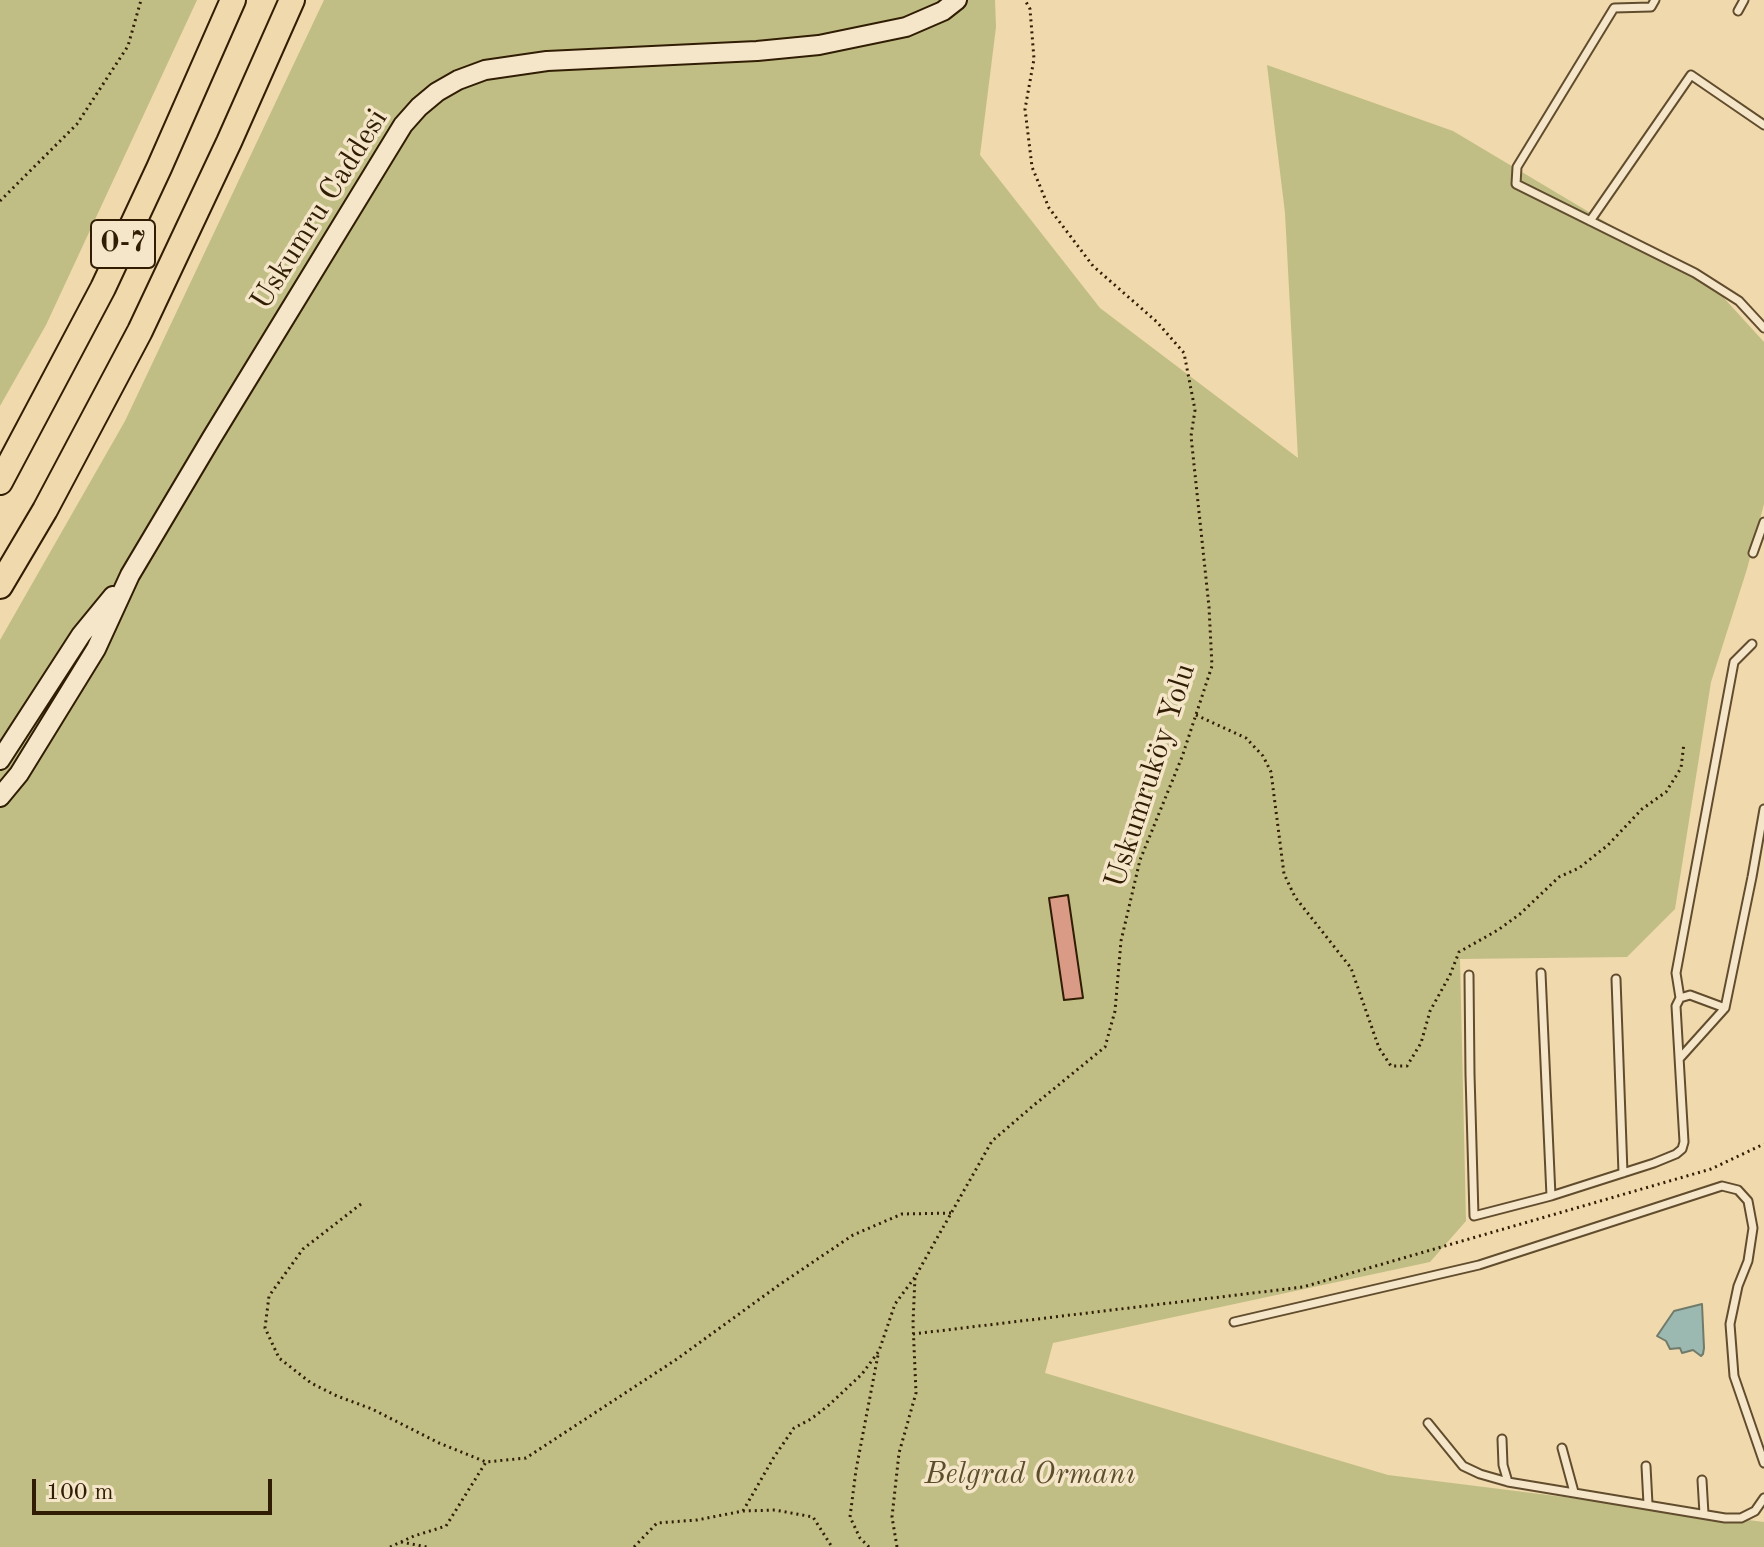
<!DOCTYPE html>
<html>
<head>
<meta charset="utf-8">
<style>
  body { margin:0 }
  #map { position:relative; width:1764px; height:1547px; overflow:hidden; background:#f0d9ac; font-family:"Old Standard TT",serif }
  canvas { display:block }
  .scale { position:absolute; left:32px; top:1479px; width:240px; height:36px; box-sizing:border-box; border:4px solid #311d04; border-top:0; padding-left:10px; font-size:24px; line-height:28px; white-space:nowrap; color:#311d04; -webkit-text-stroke:6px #f5e6c9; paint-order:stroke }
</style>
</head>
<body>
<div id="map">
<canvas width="1764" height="1547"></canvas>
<div class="scale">100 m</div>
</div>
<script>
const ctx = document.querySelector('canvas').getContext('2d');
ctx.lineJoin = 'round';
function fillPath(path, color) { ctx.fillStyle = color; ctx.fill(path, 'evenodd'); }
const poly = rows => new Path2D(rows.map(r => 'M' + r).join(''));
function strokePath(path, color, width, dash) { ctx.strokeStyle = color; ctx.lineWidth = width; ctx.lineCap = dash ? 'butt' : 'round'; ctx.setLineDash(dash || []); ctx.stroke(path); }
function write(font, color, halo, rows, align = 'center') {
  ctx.font = font + ' "Old Standard TT",serif'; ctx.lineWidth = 7; ctx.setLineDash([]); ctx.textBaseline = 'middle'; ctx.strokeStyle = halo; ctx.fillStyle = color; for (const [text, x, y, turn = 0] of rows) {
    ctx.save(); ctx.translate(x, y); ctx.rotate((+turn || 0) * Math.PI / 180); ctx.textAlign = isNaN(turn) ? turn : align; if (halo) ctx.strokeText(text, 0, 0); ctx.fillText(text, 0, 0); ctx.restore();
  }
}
fillPath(poly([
  [0,0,197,0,46,325,0,406],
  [324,0,995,0,996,27,980,155,1100,308,1298,458,1285,213,1267,65,1453,131,1713,286,1764,342,1764,504,1747,569,1711,682,1675,909,1627,957,1460,959,1466,1221,1430,1262,1053,1343,1045,1373,1388,1475,1764,1522,1764,1547,0,1547,0,640,125,421]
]), '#c0be85');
const water = poly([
  [1702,1304,1704,1348,1703,1354,1701,1356,1693,1350,1682,1353,1680,1348,1670,1349,1666,1341,1657,1336,1674,1311,1702,1304]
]);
fillPath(water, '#9cb9b1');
strokePath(water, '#717b6c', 2);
const building = poly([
  [1068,895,1083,998,1064,1000,1049,898,1068,895]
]);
fillPath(building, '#d99b86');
strokePath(building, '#311d04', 2);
const service = poly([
  [1655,0,1651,7,1614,8,1517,167,1516,184,1695,273,1739,301,1764,328],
  [1738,11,1744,0],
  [1590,221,1691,75,1764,125],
  [1753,553,1764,522],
  [1541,973,1551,1196],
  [1469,975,1470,1074,1474,1216,1551,1196,1654,1163,1676,1154,1682,1149,1684,1142,1676,1006,1680,998,1690,995,1725,1008],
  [1616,979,1623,1173],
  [1680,998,1676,973,1734,662,1752,644],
  [1680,1058,1725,1008,1752,877,1764,809],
  [1234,1322,1479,1265,1722,1186,1738,1190,1748,1201,1753,1228,1748,1261,1738,1286,1730,1324,1734,1376,1764,1463],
  [1428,1423,1463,1466,1480,1474,1508,1482,1725,1518,1741,1518,1755,1511,1764,1498],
  [1502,1439,1503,1465,1508,1482],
  [1562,1448,1574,1492],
  [1646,1466,1648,1504],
  [1702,1480,1704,1514]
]);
const secondary = poly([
  [0,760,81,635,113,596],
  [0,797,19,774,96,649,130,575,211,439,403,125,419,107,437,92,458,80,485,70,547,61,757,51,819,45,906,27,943,11,957,0]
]);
const motorway = poly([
  [0,482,103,288,159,168,233,0],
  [0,586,45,510,140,331,229,142,292,0]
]);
strokePath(service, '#614c2e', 11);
strokePath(secondary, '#311d04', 22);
strokePath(motorway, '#311d04', 28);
strokePath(poly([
  [0,201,77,124,128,46,141,0],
  [1196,715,1246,738,1263,756,1271,772,1284,874,1295,897,1351,968,1379,1048,1391,1066,1407,1066,1421,1043,1430,1011,1450,975,1459,952,1498,930,1520,914,1559,877,1579,868,1608,845,1642,809,1666,792,1681,768,1684,743],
  [361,1204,303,1249,269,1296,265,1328,279,1358,311,1383,337,1396,372,1409,439,1443,486,1462,526,1458,677,1359,779,1285,853,1235,902,1214,953,1213],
  [913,1334,1303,1287,1711,1169,1764,1144],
  [743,1511,774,1457,794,1428,811,1419,829,1405,862,1374,879,1351,895,1304,915,1277],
  [401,1542,427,1547],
  [390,1547,414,1536,446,1526,486,1462],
  [634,1547,657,1523,697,1520,743,1511,775,1510,813,1517,832,1547],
  [869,1547,860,1538,850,1517,856,1470,878,1355],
  [897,1547,892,1517,899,1453,916,1393,913,1323,915,1277,992,1141,1034,1105,1105,1047,1115,1011,1121,941,1140,860,1182,757,1212,666,1209,607,1191,436,1195,410,1184,353,1157,322,1093,266,1049,208,1032,167,1025,109,1034,59,1030,9,1025,0]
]), '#311d04', 3, [2, 4]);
strokePath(service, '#f5e6c9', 7);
strokePath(secondary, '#f5e6c9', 18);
strokePath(motorway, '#f0d9ac', 24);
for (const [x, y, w] of [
  [123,244,64]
]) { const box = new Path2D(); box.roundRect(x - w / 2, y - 24, w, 48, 6); ctx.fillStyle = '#f5e6c9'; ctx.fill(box); strokePath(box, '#311d04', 2); }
write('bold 28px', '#311d04', null, [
  ["O-7",123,244]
]);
write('30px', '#311d04', '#f5e6c9', [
  ["Uskumru Caddesi",320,210,-58],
  ["Uskumruköy Yolu",1151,776,-72]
]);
write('italic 30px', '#5c4d2b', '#f5e6c9', [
  ["Belgrad Ormanı",1030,1475]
]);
</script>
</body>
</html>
